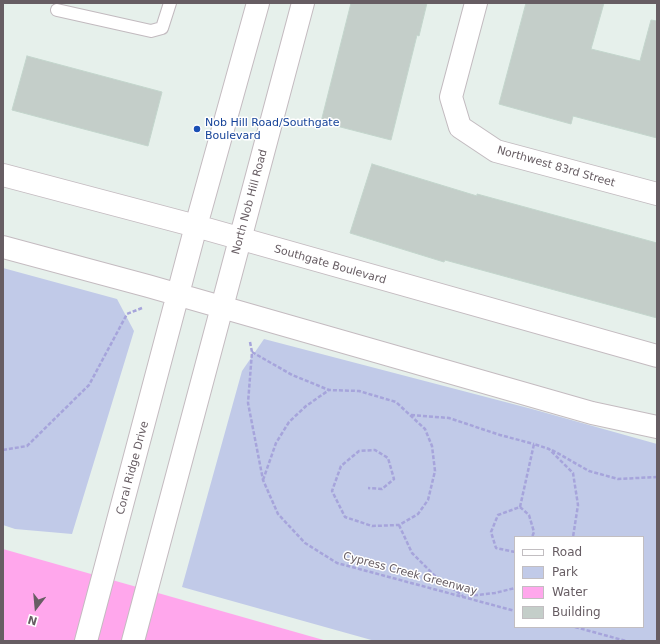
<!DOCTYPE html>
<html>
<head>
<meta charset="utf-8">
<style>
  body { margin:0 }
  #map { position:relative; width:660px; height:644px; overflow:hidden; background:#e6f0eb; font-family:"DejaVu Sans",sans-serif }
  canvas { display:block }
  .frame { position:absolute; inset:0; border:4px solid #675d63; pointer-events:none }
  .legend { position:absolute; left:514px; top:536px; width:130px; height:92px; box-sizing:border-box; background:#fff; border:1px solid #c2bec1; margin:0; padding:5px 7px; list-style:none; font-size:12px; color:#675d63 }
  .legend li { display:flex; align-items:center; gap:8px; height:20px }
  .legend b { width:20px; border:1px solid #c2bec1 }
  .north { position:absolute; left:16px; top:588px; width:40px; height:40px; -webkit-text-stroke:3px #fff; paint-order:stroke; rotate:196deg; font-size:11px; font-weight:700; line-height:16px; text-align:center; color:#675d63 }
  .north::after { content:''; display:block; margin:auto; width:14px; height:18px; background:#675d63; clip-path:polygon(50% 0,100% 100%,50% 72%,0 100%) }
</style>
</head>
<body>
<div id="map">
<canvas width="660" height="644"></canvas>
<div class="frame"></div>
<ul class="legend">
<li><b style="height:5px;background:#fff"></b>Road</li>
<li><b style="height:11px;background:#c1cae8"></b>Park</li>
<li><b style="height:11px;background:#ffa7ec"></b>Water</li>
<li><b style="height:11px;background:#c4cec9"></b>Building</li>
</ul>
<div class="north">N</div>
</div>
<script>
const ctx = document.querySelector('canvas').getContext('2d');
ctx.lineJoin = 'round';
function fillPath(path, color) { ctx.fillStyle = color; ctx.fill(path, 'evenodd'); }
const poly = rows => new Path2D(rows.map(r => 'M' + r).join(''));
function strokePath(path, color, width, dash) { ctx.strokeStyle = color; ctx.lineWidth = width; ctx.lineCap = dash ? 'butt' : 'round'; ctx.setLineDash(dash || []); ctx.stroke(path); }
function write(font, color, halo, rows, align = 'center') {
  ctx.font = font + ' "DejaVu Sans",sans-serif'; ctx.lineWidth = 3; ctx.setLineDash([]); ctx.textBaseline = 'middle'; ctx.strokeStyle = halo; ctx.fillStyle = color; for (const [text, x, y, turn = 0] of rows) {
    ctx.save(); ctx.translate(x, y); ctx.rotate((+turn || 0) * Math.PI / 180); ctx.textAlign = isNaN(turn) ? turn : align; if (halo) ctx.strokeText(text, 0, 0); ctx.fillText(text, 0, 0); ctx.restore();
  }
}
fillPath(poly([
  [3,268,117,299,134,331,72,534,15,529,3,525],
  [264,339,532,409,657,444,657,641,375,641,182,587,242,371],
  [515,537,643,537,643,627,515,627]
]), '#c1cae8');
fillPath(poly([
  [3,549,327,641,3,641]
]), '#ffa7ec');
const building = poly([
  [351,3,427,3,419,36,417,35,391,140,321,122,351,3],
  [526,3,604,3,591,49,640,61,651,20,657,21,657,138,573,116,571,124,499,104,526,3],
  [27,56,162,92,148,146,12,110,27,56],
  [372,164,477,196,477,194,657,243,657,318,445,260,444,262,350,233,372,164]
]);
fillPath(building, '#c4cec9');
strokePath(building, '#c3d5cc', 1);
const lane = poly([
  [57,10,151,31,162,28,170,3]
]);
const street = poly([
  [476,3,451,97,460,127,496,151,657,194]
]);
const secondary = poly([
  [3,175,196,226,657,356],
  [3,247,148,286,592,413,657,427],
  [86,641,196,226,258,3],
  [133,641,303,3]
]);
strokePath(lane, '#c2babf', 14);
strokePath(street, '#c2babf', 24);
strokePath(secondary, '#c4bbc0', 24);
strokePath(poly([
  [250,342,252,352,248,403,263,480,278,514,305,543,337,563,515,611],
  [252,352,292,375,329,390,359,391,396,402,425,429,432,446,435,471,428,500,418,514,399,525,372,526,345,517,332,491,341,466,359,451,375,450,388,458,394,479,382,489,368,488],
  [411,415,449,418,500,435,534,444],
  [3,450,27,446,89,385,127,314,142,308],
  [552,450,589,471,618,479,657,477],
  [263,480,276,443,289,422,306,406,329,390],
  [520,507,534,444,549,449,573,473,578,505,573,537],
  [520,507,529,515,534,532,532,537],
  [399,525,412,553,434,575,463,596],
  [515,552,496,548,491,532,498,515,520,507],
  [468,596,495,593,515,588],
  [575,627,626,641]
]), '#a6a4db', 2.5, [4, 2]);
strokePath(lane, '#fff', 12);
strokePath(street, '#fff', 22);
strokePath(secondary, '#fff', 22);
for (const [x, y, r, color] of [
  [197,129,4,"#1a4fb4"]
]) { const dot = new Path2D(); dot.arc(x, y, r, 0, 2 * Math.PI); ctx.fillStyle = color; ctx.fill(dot); strokePath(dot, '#fff', 1.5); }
write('11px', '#164399', '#fff', [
  ["Nob Hill Road/Southgate",205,123],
  ["Boulevard",205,136]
], 'left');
write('11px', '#675d63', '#fff', [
  ["Northwest 83rd Street",556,167,16],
  ["North Nob Hill Road",250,202,-75],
  ["Southgate Boulevard",330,265,16],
  ["Coral Ridge Drive",133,468,-75],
  ["Cypress Creek Greenway",410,574,15]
]);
</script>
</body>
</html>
